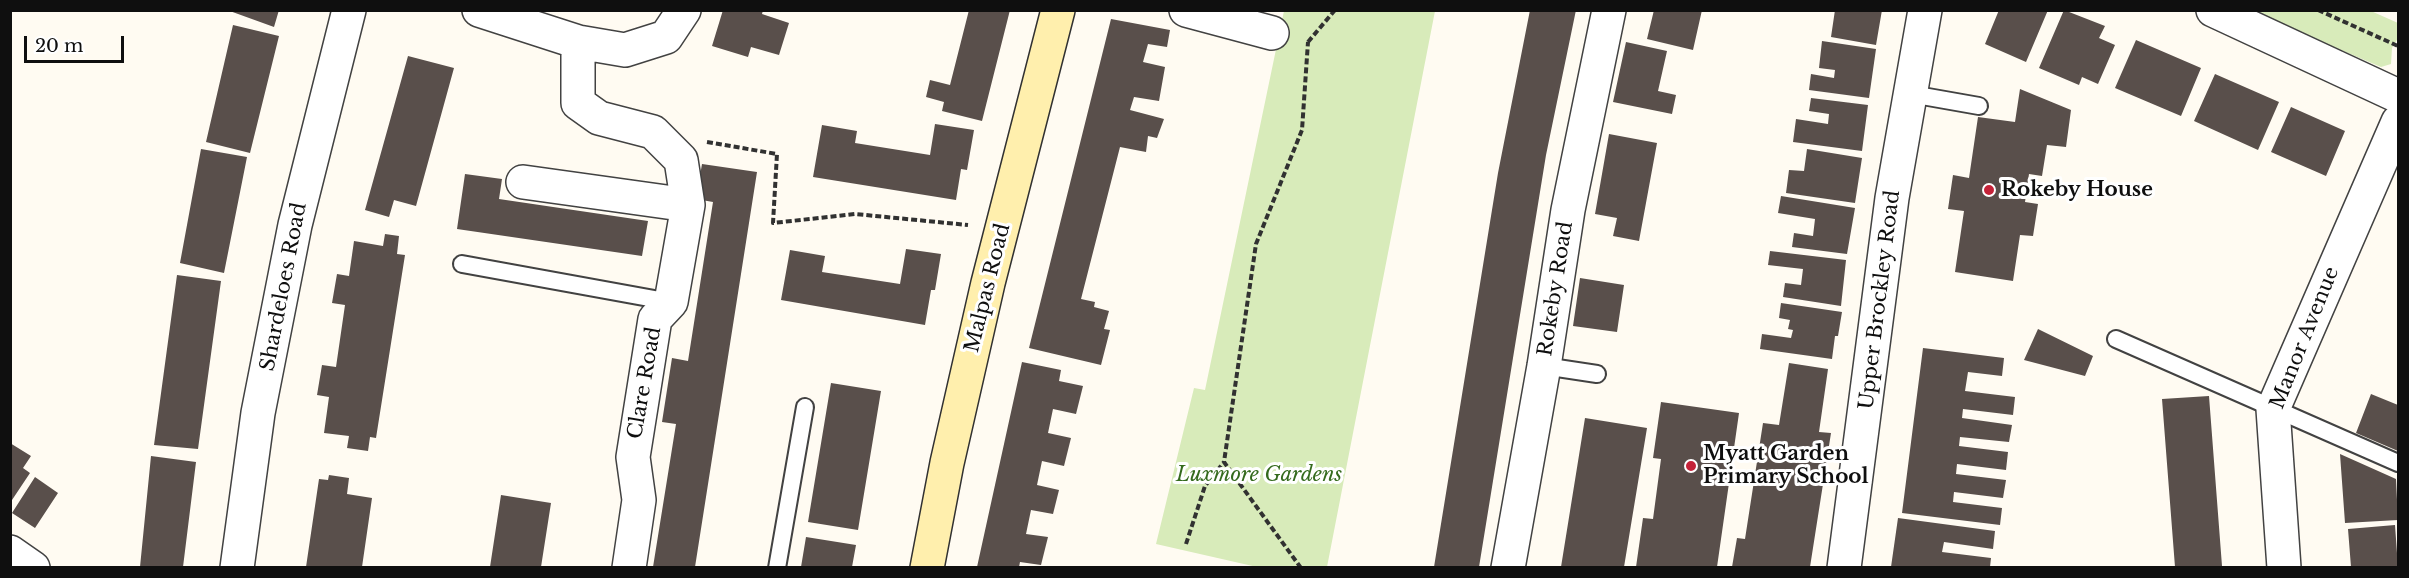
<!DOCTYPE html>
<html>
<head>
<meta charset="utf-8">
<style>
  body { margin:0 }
  #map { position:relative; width:2409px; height:578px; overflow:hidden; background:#fffbf2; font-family:"Libre Baskerville",serif }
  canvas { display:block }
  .frame { position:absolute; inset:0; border:12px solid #0f0f0f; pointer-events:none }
  .scale { position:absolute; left:24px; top:36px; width:100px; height:27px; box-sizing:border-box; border:3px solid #0f0f0f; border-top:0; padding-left:8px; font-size:18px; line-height:21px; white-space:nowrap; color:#0f0f0f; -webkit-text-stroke:4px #fff; paint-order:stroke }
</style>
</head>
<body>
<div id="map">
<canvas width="2409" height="578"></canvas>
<div class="frame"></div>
<div class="scale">20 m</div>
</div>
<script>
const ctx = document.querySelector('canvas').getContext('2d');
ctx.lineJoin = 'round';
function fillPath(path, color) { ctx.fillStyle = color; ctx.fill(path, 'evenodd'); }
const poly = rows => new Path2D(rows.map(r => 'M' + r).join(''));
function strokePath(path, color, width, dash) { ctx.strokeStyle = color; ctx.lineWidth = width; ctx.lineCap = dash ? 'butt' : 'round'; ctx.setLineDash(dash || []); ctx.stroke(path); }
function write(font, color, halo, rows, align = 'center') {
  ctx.font = font + ' "Libre Baskerville",serif'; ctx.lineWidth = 6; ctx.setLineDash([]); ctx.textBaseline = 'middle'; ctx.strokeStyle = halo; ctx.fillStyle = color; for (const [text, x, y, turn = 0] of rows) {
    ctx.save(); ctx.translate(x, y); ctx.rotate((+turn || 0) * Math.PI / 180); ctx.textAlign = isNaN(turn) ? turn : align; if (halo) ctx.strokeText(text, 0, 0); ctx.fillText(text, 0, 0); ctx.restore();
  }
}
fillPath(poly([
  [1284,11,1435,11,1327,567,1257,567,1156,544,1194,388,1205,390],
  [2249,11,2371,11,2398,23,2398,38,2392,48,2391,64,2381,67]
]), '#d8ebba');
fillPath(poly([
  [227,10,279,10,274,27],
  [723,10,763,10,762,14,789,23,779,55,751,47,748,57,712,46],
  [969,10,1010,10,982,121,942,111,944,102,926,97,930,80,950,85],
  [1530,10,1576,10,1546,155,1479,567,1434,567,1498,173],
  [1654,10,1702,10,1693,50,1647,39],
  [1835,10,1882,10,1876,45,1831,37],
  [1999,10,2048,10,2026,62,1985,44],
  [2064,10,2105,26,2099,38,2115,45,2098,84,2082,77,2079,85,2039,68],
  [1111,19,1170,30,1167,47,1148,44,1143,62,1165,67,1159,101,1134,97,1130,110,1164,119,1157,138,1148,136,1146,152,1120,147,1081,299,1095,302,1094,307,1109,311,1104,329,1110,330,1101,365,1029,348],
  [233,25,279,36,250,153,206,142],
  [2136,40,2201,68,2181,116,2115,88],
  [1822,41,1876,49,1869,98,1809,90,1811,74,1834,78,1835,70,1819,68],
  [1626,42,1667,51,1658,91,1676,95,1672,114,1613,102],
  [408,56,454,68,416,206,394,200,389,217,365,210],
  [2215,74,2279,102,2258,150,2194,121],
  [2020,89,2071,110,2066,147,2047,145,2042,176,2029,174,2025,202,2038,204,2033,236,2020,235,2013,281,1955,272,1964,211,1948,209,1953,175,1969,178,1978,117,2015,122],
  [1811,98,1868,105,1862,151,1793,142,1796,119,1828,124,1829,114,1809,111],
  [2291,107,2345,131,2326,176,2271,152],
  [935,124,974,130,967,170,961,169,956,200,813,177,822,125,857,131,855,143,930,155],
  [1609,134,1657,143,1639,241,1613,236,1617,218,1595,214],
  [201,149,247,157,224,273,180,263],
  [1807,149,1862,158,1855,203,1786,193,1789,170,1804,171],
  [702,164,757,172,695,567,653,567,676,424,662,422,672,358,688,361,713,202,696,199],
  [465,174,502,179,499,199,648,221,642,256,457,229],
  [1781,196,1855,208,1847,254,1792,247,1794,233,1813,236,1815,219,1778,213],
  [385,234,399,236,397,254,405,255,376,438,370,437,368,451,347,448,349,436,324,433,329,397,317,395,322,365,336,367,345,305,332,303,337,274,349,276,354,241,383,246],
  [906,249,941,254,935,290,931,290,925,325,781,300,790,250,825,256,822,272,900,284],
  [1770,251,1846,260,1841,306,1783,297,1785,283,1801,285,1803,269,1768,265],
  [177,275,221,281,198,449,154,445],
  [1580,278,1624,285,1617,332,1573,326],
  [1781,303,1842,312,1838,336,1835,336,1832,359,1760,349,1762,334,1791,338,1793,330,1788,329,1790,320,1779,318],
  [2038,329,2093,356,2085,376,2024,360],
  [1923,348,2004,358,2002,376,1968,372,1965,391,2015,397,2013,415,1963,409,1962,418,2012,425,2009,442,1960,437,1959,446,2008,452,2006,470,1957,464,1956,474,2006,480,2003,498,1954,492,1953,502,2002,508,2000,525,1902,513],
  [1022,362,1061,370,1059,381,1083,386,1076,414,1053,409,1048,433,1071,438,1064,466,1042,461,1037,485,1059,490,1053,514,1031,510,1026,534,1048,537,1041,565,1020,562,1019,567,977,567],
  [1789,363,1828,369,1819,432,1831,433,1810,567,1732,567,1737,538,1745,539,1763,423,1779,425],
  [831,383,881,391,858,530,808,522],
  [2371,394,2398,405,2398,451,2356,433],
  [2209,396,2222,566,2175,567,2162,399],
  [1661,402,1739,413,1717,567,1636,567,1643,518,1653,519,1661,459,1653,458],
  [1585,418,1647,428,1624,567,1561,567],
  [10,443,31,456,23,468,30,473,10,503],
  [2340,454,2396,479,2398,520,2345,523],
  [151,456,196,462,183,567,140,567],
  [329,475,349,478,347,494,372,498,362,567,306,567,319,479,328,480],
  [35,477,58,493,35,528,12,513],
  [501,495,551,503,541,567,490,567],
  [1898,518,1995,531,1993,549,1944,542,1942,552,1991,558,1990,567,1891,567],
  [2395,525,2398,567,2351,567,2348,529],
  [806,537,856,545,852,567,801,567]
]), '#594f4b');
const service = poly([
  [1911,94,1979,106],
  [462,264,671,302],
  [2116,339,2398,463],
  [1544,366,1597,374],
  [777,568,805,407]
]);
const minor = poly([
  [479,10,578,42,625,50,666,37,684,10],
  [1186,10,1272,33],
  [2213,10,2398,96],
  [578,42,578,103,599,118,653,132,681,160,688,205,671,302,655,319,633,457,639,500,629,568],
  [523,182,688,205],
  [10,552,33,568],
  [1508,568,1544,366,1568,210,1609,10],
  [1844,568,1892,198,1925,10],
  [2284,568,2273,409,2398,122]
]);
const tertiary = poly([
  [237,568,258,413,295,225,349,10]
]);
const secondary = poly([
  [927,568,947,463,988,283,1058,10]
]);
strokePath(service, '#424242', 20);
strokePath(minor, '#424242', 36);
strokePath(tertiary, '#424242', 36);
strokePath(secondary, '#313131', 36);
strokePath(poly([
  [2318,10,2398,46],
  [1308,42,1335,10],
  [707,142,777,154,773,223,855,214,968,225],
  [1186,544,1205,486,1224,462],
  [1301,568,1224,462,1256,244,1302,130,1308,42]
]), '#313131', 4, [6, 3]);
strokePath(service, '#fff', 16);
strokePath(minor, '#fff', 33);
strokePath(tertiary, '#fff', 33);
strokePath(secondary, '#ffefad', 33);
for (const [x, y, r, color] of [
  [1989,190,6,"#c42238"],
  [1691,466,6,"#c42238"]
]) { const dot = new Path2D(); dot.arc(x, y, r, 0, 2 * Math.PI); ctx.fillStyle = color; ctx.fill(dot); strokePath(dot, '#fff', 2); }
write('bold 20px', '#0f0f0f', '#fff', [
  ["Rokeby House",2001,190],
  ["Myatt Garden",1703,454],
  ["Primary School",1703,477]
], 'left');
write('20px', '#0f0f0f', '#fff', [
  ["Shardeloes Road",284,287,-79],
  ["Malpas Road",988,288,-76],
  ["Rokeby Road",1556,289,-81],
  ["Upper Brockley Road",1880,300,-83],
  ["Manor Avenue",2305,338,-68],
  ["Clare Road",645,383,-80]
]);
write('italic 20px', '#346a1d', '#fff', [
  ["Luxmore Gardens",1259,475]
]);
</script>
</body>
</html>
